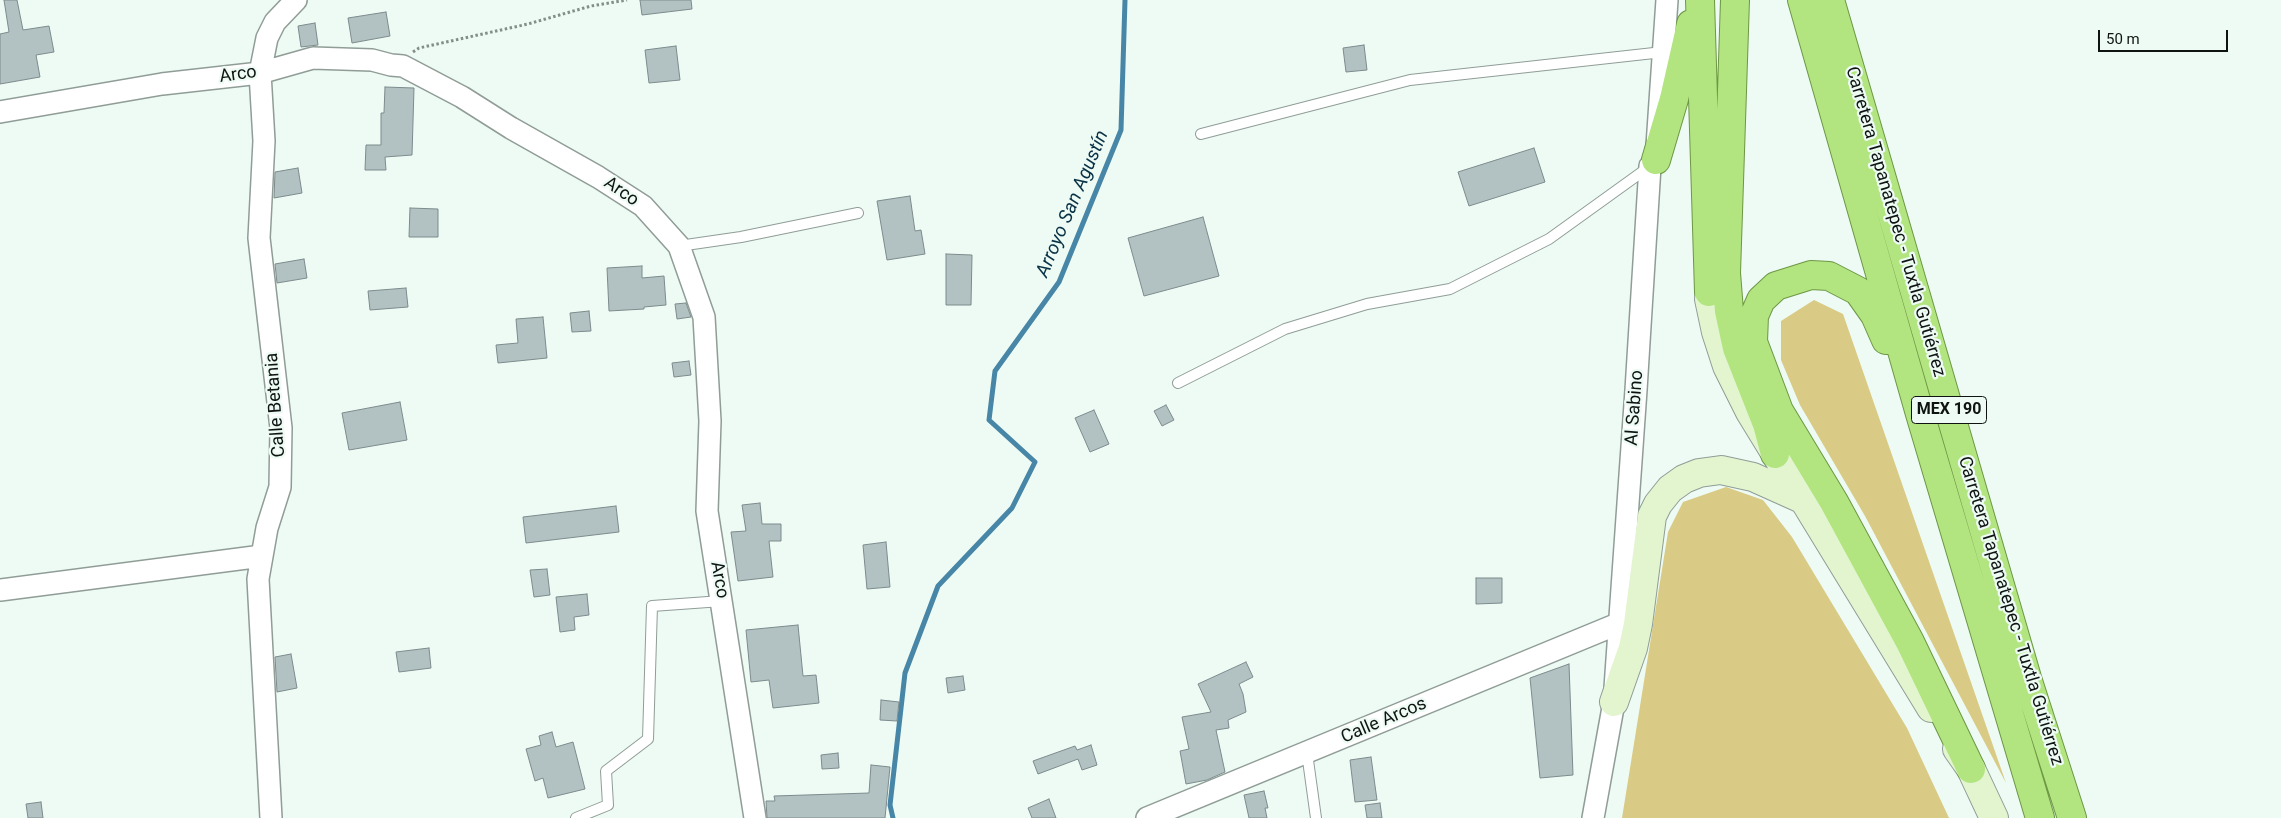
<!DOCTYPE html>
<html>
<head>
<meta charset="utf-8">
<style>
  body { margin:0 }
  #map { position:relative; width:2281px; height:818px; overflow:hidden; background:#edfbf4; font-family:Roboto,sans-serif }
  canvas { display:block }
  .scale { position:absolute; left:2098px; top:30px; width:130px; height:22px; box-sizing:border-box; border:2px solid #0f1412; border-top:0; padding-left:6px; font-size:15px; line-height:18px; white-space:nowrap; color:#0f1412; -webkit-text-stroke:4px #edfbf4; paint-order:stroke }
</style>
</head>
<body>
<div id="map">
<canvas width="2281" height="818"></canvas>
<div class="scale">50 m</div>
</div>
<script>
const ctx = document.querySelector('canvas').getContext('2d');
ctx.lineJoin = 'round';
function fillPath(path, color) { ctx.fillStyle = color; ctx.fill(path, 'evenodd'); }
const poly = rows => new Path2D(rows.map(r => 'M' + r).join(''));
function strokePath(path, color, width, dash) { ctx.strokeStyle = color; ctx.lineWidth = width; ctx.lineCap = dash ? 'butt' : 'round'; ctx.setLineDash(dash || []); ctx.stroke(path); }
function write(font, color, halo, rows, align = 'center') {
  ctx.font = font + ' Roboto,sans-serif'; ctx.lineWidth = 4.5; ctx.setLineDash([]); ctx.textBaseline = 'middle'; ctx.strokeStyle = halo; ctx.fillStyle = color; for (const [text, x, y, turn = 0] of rows) {
    ctx.save(); ctx.translate(x, y); ctx.rotate((+turn || 0) * Math.PI / 180); ctx.textAlign = isNaN(turn) ? turn : align; if (halo) ctx.strokeText(text, 0, 0); ctx.fillText(text, 0, 0); ctx.restore();
  }
}
fillPath(poly([
  [1814,300,1843,314,2006,783,1865,516,1800,405,1781,360,1781,321],
  [1726,487,1763,500,1792,537,1907,728,1949,818,1622,818,1668,532,1683,502]
]), '#d9ca85');
strokePath(poly([
  [893,818,890,805,905,673,938,586,1012,508,1035,462,989,420,995,371,1059,282,1121,130,1125,0]
]), '#4786a6', 5);
const building = poly([
  [4,0,17,0,23,30,49,26,54,52,36,55,40,77,0,84,0,34,9,32,4,0],
  [640,0,691,0,692,9,642,15,640,0],
  [386,12,390,36,352,43,348,18,386,12],
  [315,23,318,45,301,47,298,26,315,23],
  [1364,45,1367,70,1346,72,1343,48,1364,45],
  [676,46,680,80,649,83,645,50,676,46],
  [385,87,414,88,412,155,385,157,386,170,365,170,366,145,381,145,381,113,384,113,385,87],
  [1534,148,1545,182,1469,206,1458,172,1534,148],
  [298,168,302,193,274,198,275,172,298,168],
  [910,196,915,231,921,230,925,254,887,260,877,201,910,196],
  [410,208,438,209,438,237,409,237,410,208],
  [1203,217,1219,276,1144,296,1128,238,1203,217],
  [946,254,972,255,971,305,946,305,946,254],
  [304,259,307,278,277,283,275,264,304,259],
  [642,266,642,278,664,276,666,305,644,307,644,309,609,311,607,268,642,266],
  [406,288,408,307,370,310,368,291,406,288],
  [686,303,691,317,677,319,675,304,686,303],
  [589,311,591,331,572,332,570,313,589,311],
  [543,317,547,358,498,363,496,345,518,343,516,319,543,317],
  [689,361,691,375,674,377,672,363,689,361],
  [400,402,407,440,349,450,342,413,400,402],
  [1166,405,1174,420,1162,426,1154,411,1166,405],
  [1094,410,1109,444,1090,452,1075,418,1094,410],
  [760,503,762,524,781,524,781,541,769,541,773,577,738,581,731,532,746,531,742,505,760,503],
  [616,506,619,532,526,543,523,517,616,506],
  [886,542,890,587,867,589,863,545,886,542],
  [547,569,550,595,534,597,530,570,547,569],
  [1476,578,1502,578,1502,603,1476,604,1476,578],
  [587,594,589,615,574,617,575,630,560,632,556,597,587,594],
  [798,625,803,676,816,675,819,703,773,708,769,680,751,682,746,630,798,625],
  [429,648,431,668,399,672,396,652,429,648],
  [291,654,297,688,277,692,275,657,291,654],
  [1246,662,1253,677,1239,684,1243,694,1246,712,1228,720,1229,728,1216,730,1225,772,1207,780,1186,784,1180,751,1189,749,1182,717,1211,712,1198,684,1246,662],
  [1569,664,1573,775,1540,778,1530,678,1569,664],
  [963,676,965,690,948,693,946,678,963,676],
  [881,700,899,702,897,721,880,720,881,700],
  [552,732,556,747,573,742,585,789,548,798,543,778,535,781,526,749,541,745,539,736,552,732],
  [1091,745,1097,765,1082,770,1078,759,1038,774,1033,761,1075,746,1077,750,1091,745],
  [838,753,839,768,822,769,821,755,838,753],
  [1371,757,1377,800,1355,802,1350,760,1371,757],
  [871,765,890,767,885,818,767,818,766,801,775,801,774,796,869,793,871,765],
  [1264,791,1268,808,1265,808,1267,818,1249,818,1244,795,1264,791],
  [1049,799,1056,818,1032,818,1028,808,1049,799],
  [41,802,43,818,28,818,26,804,41,802],
  [1380,803,1382,818,1367,818,1365,805,1380,803]
]);
fillPath(building, '#b2c1c2');
strokePath(building, '#7d8b8c', 1);
const service = poly([
  [1201,134,1410,80,1663,52],
  [679,246,741,237,858,213],
  [1178,383,1285,329,1367,304,1450,289,1549,239,1649,167],
  [1307,753,1316,818],
  [576,818,608,805,606,771,648,739,652,606,722,601]
]);
const minor = poly([
  [0,112,162,84,260,73,313,58,372,60,391,65,403,66,462,97,511,128,598,177,643,206,679,246,704,317,710,421,707,511,755,818],
  [0,590,262,556],
  [271,818,258,579,267,528,280,487,281,428,259,238,264,141,260,73,267,38,275,22,296,0],
  [1147,818,1620,623],
  [1593,818,1614,702,1636,390,1650,166,1656,160,1667,0]
]);
const secondary = poly([
  [1709,299,1716,332,1727,366,1750,412,1931,708],
  [1614,702,1633,648,1638,624,1652,516,1658,504,1670,489,1684,479,1699,473,1721,470,1753,477,1802,499],
  [1957,749,1971,769,1994,818]
]);
const trunk = poly([
  [1700,0,1709,292],
  [1735,0,1726,273,1729,311,1737,348,1767,424,1775,454],
  [1802,0,1920,414,2040,818],
  [1830,0,2027,678,2072,818],
  [1656,160,1674,99,1691,24],
  [1886,340,1875,315,1858,291,1829,276,1811,275,1776,286,1761,300,1754,316,1753,342,1779,411,1834,502,1910,642,1971,769]
]);
strokePath(service, '#909d97', 12);
strokePath(minor, '#909d97', 24);
strokePath(secondary, '#909d97', 30);
strokePath(trunk, '#6d9745', 30);
strokePath(poly([
  [413,52,419,48,528,24,591,6,627,0]
]), '#848e89', 3, [2.5, 2.5]);
strokePath(service, '#fff', 10);
strokePath(minor, '#fff', 21);
strokePath(secondary, '#e2f5cf', 28);
strokePath(trunk, '#b2e480', 28);
for (const [x, y, w] of [
  [1949,410,75]
]) { const box = new Path2D(); box.roundRect(x - w / 2, y - 13.5, w, 27, 4); ctx.fillStyle = '#edfbf4'; ctx.fill(box); strokePath(box, '#0f1412', 1); }
write('bold 16px', '#0f1412', null, [
  ["MEX 190",1949,410]
]);
write('18px', '#0f1412', '#edfbf4', [
  ["Arco",238,75,-8],
  ["Arco",621,192,34],
  ["Carretera Tapanatepec - Tuxtla Gutiérrez",1895,222,74],
  ["Calle Betania",276,405,-94],
  ["Al Sabino",1635,408,-86],
  ["Arco",719,580,80],
  ["Carretera Tapanatepec - Tuxtla Gutiérrez",2010,611,73],
  ["Calle Arcos",1384,721,-23]
]);
write('italic 19px', '#0a3246', '#edfbf4', [
  ["Arroyo San Agustín",1073,204,-67]
]);
</script>
</body>
</html>
